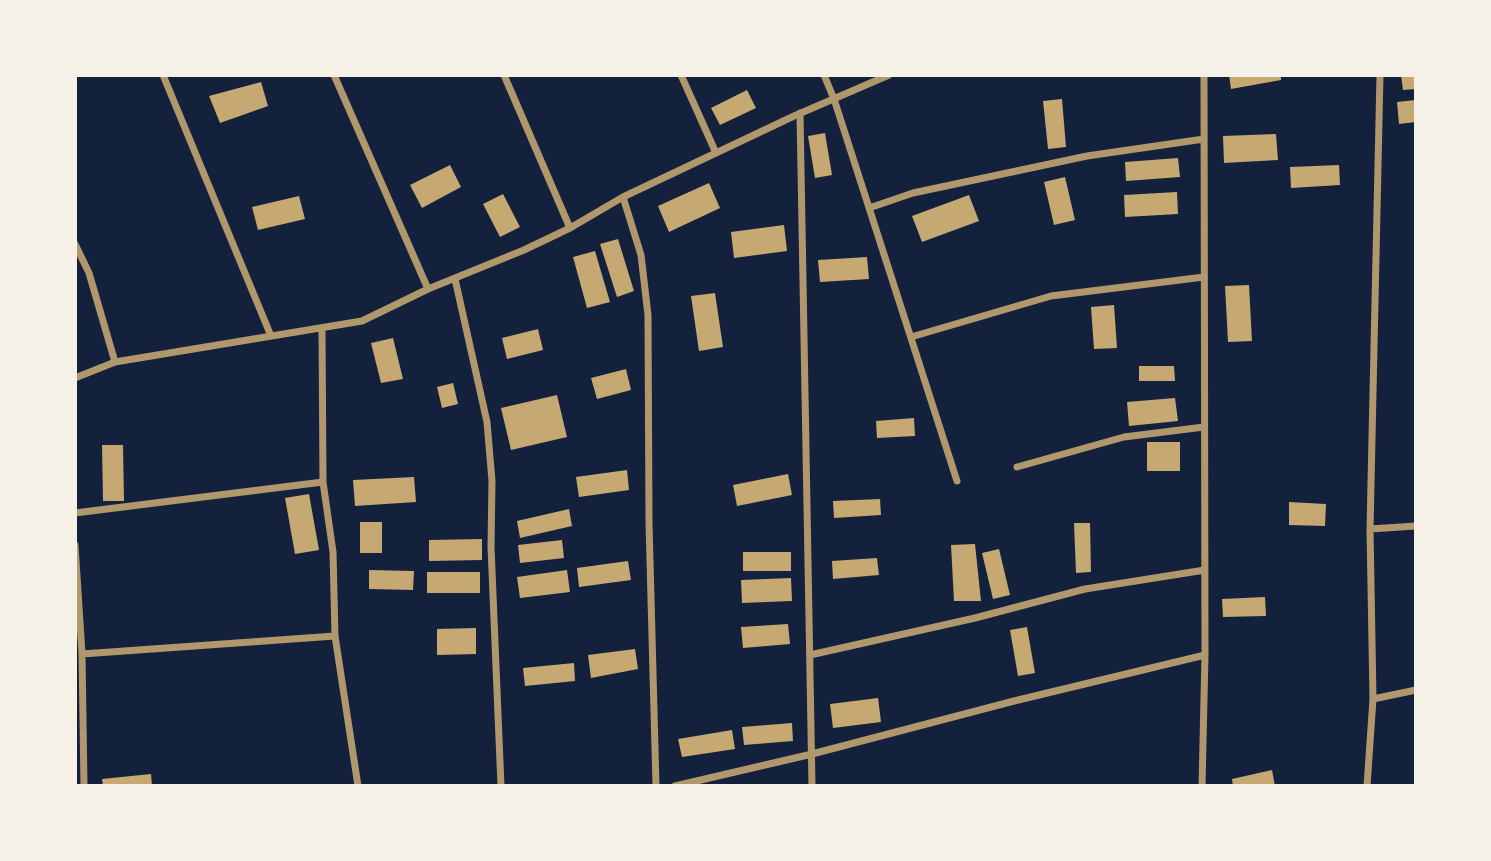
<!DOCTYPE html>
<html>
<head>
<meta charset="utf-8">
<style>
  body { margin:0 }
  #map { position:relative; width:1491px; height:861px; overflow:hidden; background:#14213d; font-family:"Space Grotesk",sans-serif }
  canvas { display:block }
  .frame { position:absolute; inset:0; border:77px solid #f6f1e7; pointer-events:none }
</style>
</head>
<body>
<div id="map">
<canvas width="1491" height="861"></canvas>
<div class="frame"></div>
</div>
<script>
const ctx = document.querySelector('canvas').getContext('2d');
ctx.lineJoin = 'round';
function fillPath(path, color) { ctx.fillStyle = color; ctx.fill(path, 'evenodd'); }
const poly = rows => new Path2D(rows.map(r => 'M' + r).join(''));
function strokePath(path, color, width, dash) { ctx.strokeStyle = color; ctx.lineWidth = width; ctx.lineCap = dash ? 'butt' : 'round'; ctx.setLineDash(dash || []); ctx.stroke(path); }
fillPath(poly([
  [1229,75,1281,75,1281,80,1231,89],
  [1401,75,1416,75,1416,89,1403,90],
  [261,82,268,106,220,123,209,96],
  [747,90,756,108,720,125,711,108],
  [1062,99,1066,147,1048,149,1043,101],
  [1416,100,1416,122,1399,124,1397,102],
  [825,133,832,175,815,178,808,136],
  [1276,134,1278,160,1224,163,1223,136],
  [1178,158,1180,177,1126,181,1125,162],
  [450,165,461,187,422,208,410,185],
  [1339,165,1340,185,1291,188,1290,167],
  [1065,177,1075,220,1054,225,1044,182],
  [709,183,720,208,669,232,658,206],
  [1177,192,1178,214,1125,217,1124,195],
  [503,194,520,227,500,237,483,204],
  [969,195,979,221,922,242,912,216],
  [299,196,305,219,258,230,252,207],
  [784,225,787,251,734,258,731,232],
  [618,239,634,291,617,297,600,244],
  [595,251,610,302,587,308,573,257],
  [867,257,869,279,820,282,818,260],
  [1249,285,1252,341,1228,342,1225,286],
  [715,293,723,347,699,351,691,296],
  [1114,305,1117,348,1094,349,1091,307],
  [538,329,543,350,507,359,502,338],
  [393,338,403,379,381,383,371,343],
  [1139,366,1174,366,1175,381,1139,381],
  [626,369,631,390,597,399,591,378],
  [453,383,458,404,442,408,437,387],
  [557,395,567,437,511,450,501,408],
  [1175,398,1178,421,1129,426,1127,402],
  [914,418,915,436,877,438,876,421],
  [1147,442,1180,442,1180,471,1147,471],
  [102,445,123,445,124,501,103,501],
  [627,470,629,490,579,497,576,477],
  [788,474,792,495,737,506,733,485],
  [414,477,416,502,355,506,353,480],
  [309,494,319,550,295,554,285,498],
  [880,499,881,515,834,518,833,501],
  [1289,502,1326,504,1325,526,1289,525],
  [569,509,572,526,520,538,517,521],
  [360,522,382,522,382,553,360,553],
  [1074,523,1090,523,1091,572,1076,573],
  [482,539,482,560,429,561,429,540],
  [562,540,564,558,520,563,518,545],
  [975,544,981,601,954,601,951,545],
  [999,549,1010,595,993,599,982,553],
  [743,552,791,552,791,571,743,571],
  [877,558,879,575,833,579,832,561],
  [628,561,631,580,579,587,577,568],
  [369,570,414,571,413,590,369,589],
  [567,570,570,592,520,598,517,577],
  [427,572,480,572,480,593,427,593],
  [791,578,792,601,742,603,741,580],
  [1265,597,1266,616,1223,617,1222,599],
  [788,624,790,644,743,648,741,627],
  [1027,627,1035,673,1018,676,1010,630],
  [476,628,476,654,437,655,437,629],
  [635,649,638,669,591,678,588,655],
  [574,663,575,681,525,686,523,668],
  [878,698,881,722,833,728,830,704],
  [792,723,793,741,744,745,742,727],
  [732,730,735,749,682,757,678,739],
  [1272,770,1275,786,1233,786,1232,779],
  [151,774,152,786,103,786,102,779]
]), '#c6a872');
strokePath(poly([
  [163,75,271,336],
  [334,75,428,289],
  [504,75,570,228],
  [681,75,716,153],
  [824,75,834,99,957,481],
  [800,113,812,786],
  [623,197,641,255,648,315,649,523,656,786],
  [869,208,913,193,1087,156,1204,139],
  [75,244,89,273,115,362],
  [455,279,487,422,492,481,491,547,501,786],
  [322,329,323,482,333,552,335,636,358,786],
  [911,337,1051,296,1204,277],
  [75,378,115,362,362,321,428,289,524,250,570,228,623,197,794,116,889,75],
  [1017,467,1124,437,1204,427],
  [75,513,323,482],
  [1370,529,1416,526],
  [75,545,82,654,84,786],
  [82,654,335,636],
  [810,655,975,618,1085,589,1205,570],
  [1373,699,1416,690],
  [675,786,812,754,1014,701,1205,655],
  [1202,786,1205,655,1204,75],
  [1367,786,1373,699,1370,529,1380,75]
]), '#b1986c', 7);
</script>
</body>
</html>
